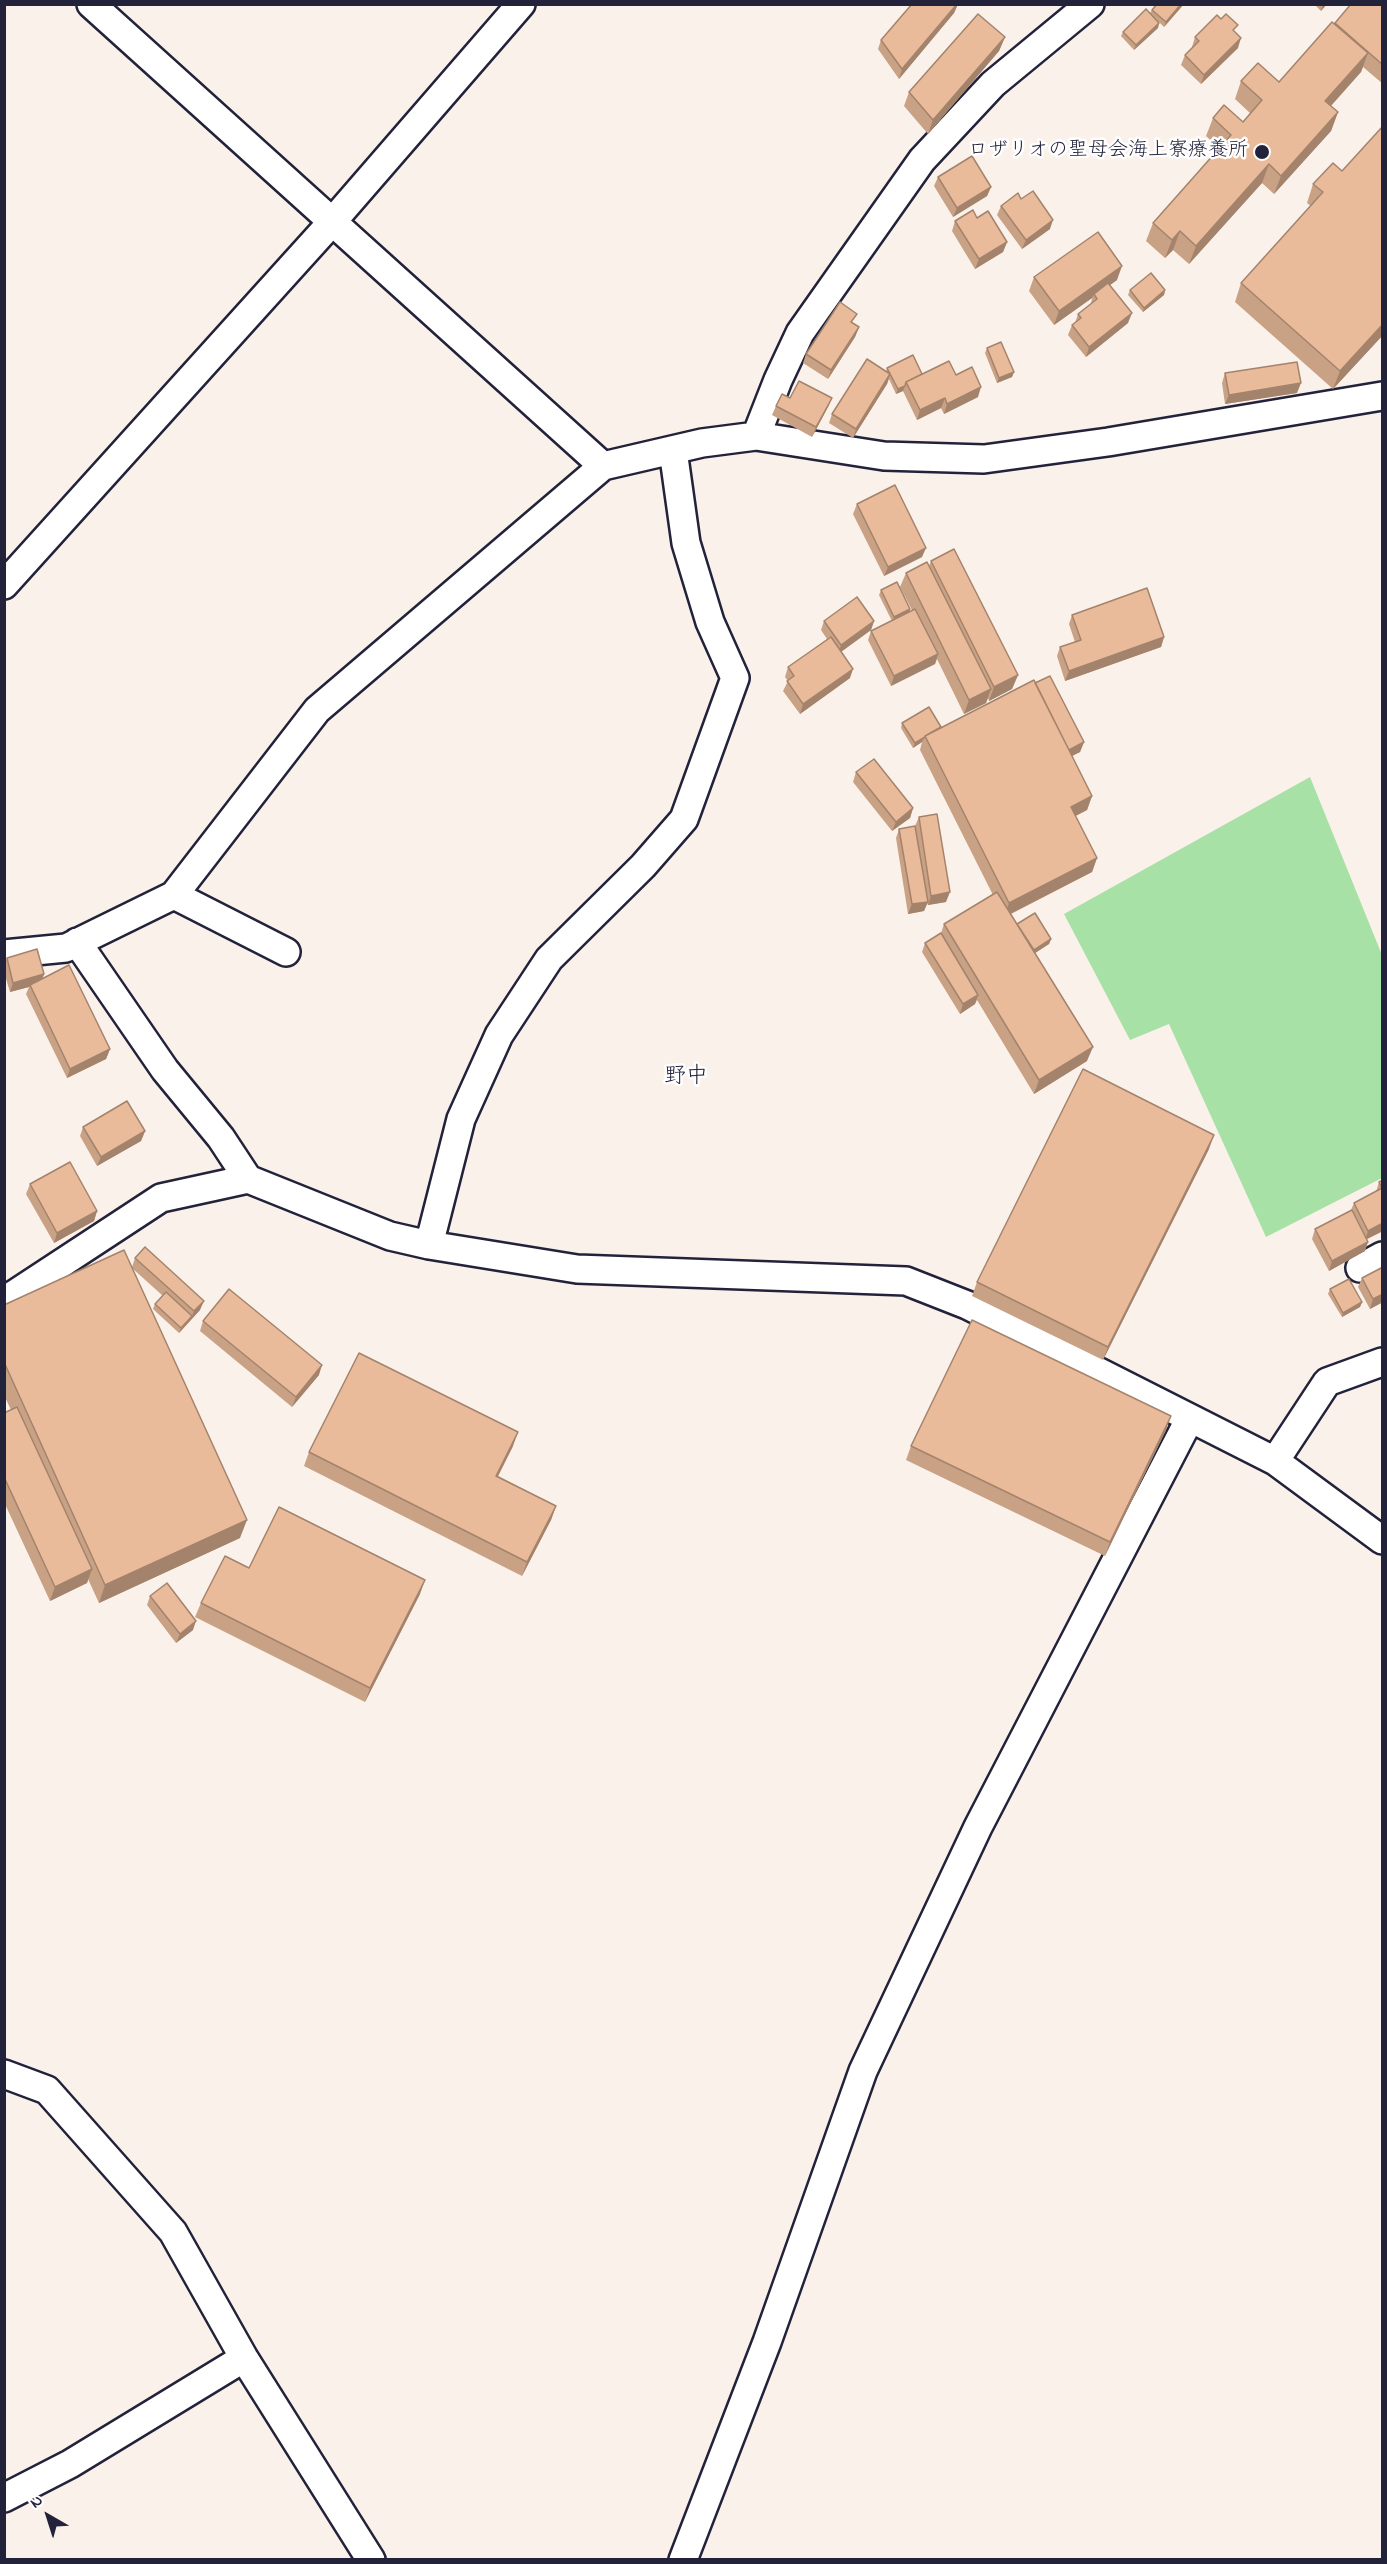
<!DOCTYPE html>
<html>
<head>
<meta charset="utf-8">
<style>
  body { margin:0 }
  #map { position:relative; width:1387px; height:2564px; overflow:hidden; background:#fbf1eb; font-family:"Indie Flower",sans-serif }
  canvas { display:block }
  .frame { position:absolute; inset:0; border:6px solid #22223b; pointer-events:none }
  .north { position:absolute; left:18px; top:2486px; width:60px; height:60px; -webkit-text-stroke:4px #fff; paint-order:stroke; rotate:321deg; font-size:16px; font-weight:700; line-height:24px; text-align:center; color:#22223b }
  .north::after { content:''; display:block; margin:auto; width:21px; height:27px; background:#22223b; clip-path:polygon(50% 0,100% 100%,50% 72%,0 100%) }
</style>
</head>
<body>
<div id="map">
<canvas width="1387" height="2564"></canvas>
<div class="frame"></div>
<div class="north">N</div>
</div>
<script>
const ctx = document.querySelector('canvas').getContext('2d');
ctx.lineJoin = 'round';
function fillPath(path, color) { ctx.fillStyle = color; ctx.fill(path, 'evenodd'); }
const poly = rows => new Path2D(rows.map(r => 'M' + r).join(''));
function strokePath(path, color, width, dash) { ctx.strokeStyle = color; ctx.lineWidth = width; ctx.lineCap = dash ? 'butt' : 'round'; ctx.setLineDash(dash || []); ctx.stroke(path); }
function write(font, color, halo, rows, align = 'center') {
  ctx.font = font + ' "Indie Flower","Klee One",sans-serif'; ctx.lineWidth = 5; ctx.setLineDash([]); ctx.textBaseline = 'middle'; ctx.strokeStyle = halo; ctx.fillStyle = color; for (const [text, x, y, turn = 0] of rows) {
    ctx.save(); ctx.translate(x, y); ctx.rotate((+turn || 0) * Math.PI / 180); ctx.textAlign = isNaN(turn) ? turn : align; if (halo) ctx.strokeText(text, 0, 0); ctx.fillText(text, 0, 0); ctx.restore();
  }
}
fillPath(poly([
  [1310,777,1382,955,1382,1178,1266,1237,1169,1024,1130,1040,1064,914]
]), '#a8e1a6');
const street = poly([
  [91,4,603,466,702,443,756,436,884,456,984,459,1108,442,1382,396],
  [756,436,778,380,800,333,922,160,993,84,1090,4],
  [4,585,332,222,521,4],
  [174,895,317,710,603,466],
  [77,942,165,1070,221,1138,248,1179],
  [4,954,66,948,174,895,286,952],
  [429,1245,461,1119,499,1035,549,959,643,866,684,819,735,678,710,622,686,543,673,450],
  [1360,1268,1382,1256],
  [4,1301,161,1198,248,1179,390,1236,429,1245,577,1269,906,1281,967,1305,1275,1461,1382,1540],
  [1275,1461,1327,1382,1382,1362],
  [4,2074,47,2090,173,2232,244,2358,371,2560],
  [4,2498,70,2464,244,2358],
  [683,2560,767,2342,863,2071,978,1827,1190,1418]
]);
strokePath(street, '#22223b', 32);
strokePath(street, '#fff', 27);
fillPath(poly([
  [958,4,954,13,899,79,878,49,881,40],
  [1157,4,1184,4,1164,27,1159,22,1158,28,1134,50,1121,36,1123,32,1150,13,1152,10],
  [1314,4,1327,4,1321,11],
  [1383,5,1383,84,1363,67,1361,72,1331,106,1338,112,1331,131,1274,194,1262,183,1189,264,1173,250,1165,258,1146,241,1153,223,1219,148,1206,136,1213,118,1243,122,1250,113,1235,99,1241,81,1279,82,1334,23],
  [1235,32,1238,48,1201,84,1181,65,1185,55,1193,47,1192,47,1195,37],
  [1005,37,999,51,928,134,904,106,909,92],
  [1383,126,1383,335,1333,389,1235,302,1241,283,1311,206,1307,203,1313,184,1342,171],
  [938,177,991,187,987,196,953,217,934,186],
  [1021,199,1050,229,1022,249,997,215,1001,206],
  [977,218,1007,242,1003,252,975,269,952,231,955,221],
  [1034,277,1117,280,1110,285,1128,323,1086,357,1068,335,1072,325,1075,323,1078,314,1091,304,1092,298,1054,325,1029,291],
  [1130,290,1165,290,1164,295,1143,312,1128,295],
  [853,323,859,327,855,337,828,379,803,363,806,354],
  [987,348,1014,372,1012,377,997,383,985,353],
  [887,368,922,374,956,375,978,397,944,414,941,408,917,420,903,391,896,394,889,379,887,384,853,438,829,423,832,414,886,371],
  [1225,373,1297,393,1225,404,1222,383],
  [790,398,832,398,828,407,812,437,772,415,776,406],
  [857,504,922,557,884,576,853,514],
  [931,561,1018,675,1012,689,989,701,988,698,986,703,964,714,937,659,935,664,891,686,868,640,871,631,892,621,879,595,881,590,910,609,909,612,912,610,900,587,906,573,929,566],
  [1072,615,1164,637,1161,647,1065,681,1057,656,1060,647,1075,642,1069,624],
  [824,621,874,621,871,630,841,652,850,678,800,714,783,691,788,681,785,677,788,667,827,639,821,630],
  [1035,683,1084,742,1080,752,1072,756,1092,796,1087,810,1075,816,1097,858,1092,872,1011,914,1017,924,1051,939,1049,944,1035,953,1087,1061,1034,1094,977,1000,975,1004,960,1014,922,952,925,943,941,933,944,924,993,895,920,750,922,742,913,748,901,728,902,723,941,728],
  [856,772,913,808,910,818,892,831,853,782],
  [919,817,946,902,928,905,927,903,924,911,908,914,896,838,899,829,915,826],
  [7,958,44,974,42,979,110,1049,106,1059,67,1078,26,994,29,987,10,992,4,972,4,964],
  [83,1127,145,1131,141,1141,97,1166,80,1136],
  [1209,1149,1103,1360,972,1296,977,1282],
  [1383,1180,1383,1231,1367,1239,1365,1251,1329,1271,1312,1239,1315,1229,1351,1210,1354,1203,1376,1192,1379,1182],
  [30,1184,97,1211,94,1221,54,1243,26,1194],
  [135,1258,200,1310,179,1333,153,1309,155,1304,163,1296,132,1268,240,1538,99,1603,88,1579,87,1583,50,1601,4,1502,4,1413,11,1410,4,1395,4,1305,132,1267],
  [1362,1278,1383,1302,1370,1309,1358,1287],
  [1330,1289,1362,1302,1360,1307,1342,1317,1328,1294],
  [203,1321,319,1375,292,1407,200,1331],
  [1166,1430,1105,1556,906,1460,911,1446],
  [513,1446,498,1476,556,1506,551,1520,522,1576,304,1466,309,1452],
  [249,1568,420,1594,365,1702,195,1617,201,1603],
  [150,1596,193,1630,176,1643,147,1605]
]), '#c9a184');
fillPath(poly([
  [958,4,954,13,899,79,902,69],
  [1181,4,1184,4,1164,27,1166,22],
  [1323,4,1327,4,1321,11],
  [1159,23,1158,28,1134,50,1136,45],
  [1005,37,999,51,928,134,933,120],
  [1241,38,1238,48,1201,84,1204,75],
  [1368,53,1361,72,1319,119,1325,101],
  [1338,112,1331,131,1274,194,1281,176],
  [1269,164,1262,183,1189,264,1196,246],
  [991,187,987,196,953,217,957,208],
  [1053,220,1050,229,1022,249,1026,240],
  [1180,231,1173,250,1165,258,1172,240],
  [1007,242,1003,252,975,269,979,259],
  [1122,266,1117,280,1095,296,1094,294,1092,298,1054,325,1059,311],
  [1165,290,1164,295,1143,312,1144,308],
  [1132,313,1128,323,1086,357,1089,347],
  [1383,324,1383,335,1333,389,1340,371],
  [859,327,855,337,828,379,831,370],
  [1014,372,1012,377,997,383,999,378],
  [890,374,887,384,853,438,856,429],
  [1301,383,1297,393,1225,404,1229,395],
  [905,386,903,391,896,394,898,389],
  [981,387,978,397,944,414,947,404],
  [832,398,828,407,812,437,816,427],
  [945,398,941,408,917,420,920,410],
  [926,548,922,557,884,576,888,567],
  [910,609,909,614,893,622,894,617],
  [874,621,871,630,838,654,841,645],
  [1164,637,1161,647,1065,681,1069,671],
  [938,654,935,664,891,686,894,676],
  [853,669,850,678,800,714,803,704],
  [1018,675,1012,689,989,701,994,687],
  [991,689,986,703,964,714,969,700],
  [924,737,922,742,913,748,915,743],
  [1084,742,1080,752,1062,761,1065,751],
  [1092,796,1087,810,1066,821,1071,807],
  [913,808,910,818,892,831,896,822],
  [1097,858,1092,872,1004,917,1009,903],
  [950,892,946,902,928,905,931,896],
  [928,902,924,911,908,914,912,904],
  [1051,939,1049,944,1032,955,1034,950],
  [44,974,41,983,30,985,29,987,10,992,13,983],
  [978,995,975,1004,960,1014,963,1004],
  [1093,1047,1087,1061,1034,1094,1039,1080],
  [110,1049,106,1059,67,1078,70,1069],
  [145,1131,141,1141,97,1166,101,1157],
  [1214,1135,1209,1149,1103,1360,1108,1347],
  [97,1211,94,1221,54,1243,57,1233],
  [1383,1223,1383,1231,1365,1240,1368,1231],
  [1368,1242,1365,1251,1329,1271,1332,1261],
  [1383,1294,1383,1302,1370,1309,1373,1299],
  [204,1301,200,1310,179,1333,181,1328,192,1316,194,1311],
  [1362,1302,1360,1307,1342,1317,1343,1313],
  [322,1365,319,1375,292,1407,296,1397],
  [1171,1416,1166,1430,1105,1556,1110,1542],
  [518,1432,513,1446,491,1490,496,1476],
  [556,1506,551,1520,522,1576,527,1562],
  [247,1520,240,1538,99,1603,105,1585],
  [92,1569,87,1583,50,1601,55,1587],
  [425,1580,420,1594,365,1702,370,1688],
  [196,1621,193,1630,176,1643,180,1634]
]), '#a4836c');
const building = poly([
  [912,4,957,4,902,69,881,40,912,4],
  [1157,4,1181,4,1166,22,1152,10,1157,4],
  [1351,4,1381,4,1383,5,1383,65,1335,23,1351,4],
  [1146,9,1159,23,1136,45,1123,32,1146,9],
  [978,14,1005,37,933,120,909,92,978,14],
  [1226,14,1238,25,1233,30,1241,38,1204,75,1185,55,1199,41,1195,37,1217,15,1221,19,1226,14],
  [1332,22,1368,53,1325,101,1338,112,1281,176,1269,164,1196,246,1180,231,1172,240,1153,223,1231,135,1213,118,1224,105,1243,122,1262,100,1241,81,1258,63,1279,82,1332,22],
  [1383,126,1383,324,1340,371,1241,283,1323,192,1313,184,1333,163,1342,171,1383,126],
  [972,156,991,187,957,208,938,177,972,156],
  [1033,191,1053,220,1026,240,1001,206,1018,193,1021,199,1033,191],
  [973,210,977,218,988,211,1007,242,979,259,955,221,973,210],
  [1098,232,1122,266,1059,311,1034,277,1098,232],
  [1151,273,1165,290,1144,308,1130,290,1151,273],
  [1108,283,1132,313,1089,347,1072,325,1081,318,1078,314,1097,299,1094,294,1108,283],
  [840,302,857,314,851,322,859,327,831,370,806,354,840,302],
  [1001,342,1014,372,999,378,987,348,1001,342],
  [913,355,922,374,906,382,905,386,898,389,887,368,913,355],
  [867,359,890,374,856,429,832,414,867,359],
  [949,361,956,375,972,367,981,387,947,404,945,398,920,410,906,382,949,361],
  [1297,362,1301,383,1229,395,1225,373,1297,362],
  [799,381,832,398,816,427,776,406,782,394,790,398,799,381],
  [895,485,926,548,888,567,857,504,895,485],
  [954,549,1018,675,994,687,931,561,954,549],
  [927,562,991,689,969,700,906,573,927,562],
  [897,582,910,609,894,617,881,590,897,582],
  [1147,588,1164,637,1069,671,1060,647,1081,640,1072,615,1147,588],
  [857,597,874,621,841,645,824,621,857,597],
  [915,609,938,654,894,676,871,631,915,609],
  [831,637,853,669,803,704,787,681,794,676,788,667,831,637],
  [1050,676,1084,742,1069,750,1035,683,1050,676],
  [1034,680,1092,796,1071,807,1097,858,1009,903,925,736,1034,680],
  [929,707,941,727,925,736,925,737,915,743,902,723,929,707],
  [874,759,913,808,896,822,856,772,874,759],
  [937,814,950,892,931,896,919,817,937,814],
  [915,826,928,902,912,904,899,829,915,826],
  [997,892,1093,1047,1039,1080,944,924,997,892],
  [1035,913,1051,939,1034,950,1017,924,1035,913],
  [941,933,978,995,963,1004,925,943,941,933],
  [37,949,44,974,13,983,7,958,37,949],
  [69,965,110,1049,70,1069,30,985,69,965],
  [1083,1069,1214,1135,1108,1347,977,1282,1083,1069],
  [127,1101,145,1131,101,1157,83,1127,127,1101],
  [70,1162,97,1211,57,1233,30,1184,70,1162],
  [1383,1180,1383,1223,1368,1231,1354,1203,1382,1188,1379,1182,1383,1180],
  [1352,1210,1368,1242,1332,1261,1315,1229,1352,1210],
  [145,1247,204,1301,194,1311,135,1258,145,1247],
  [124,1250,247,1520,105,1585,4,1362,4,1305,124,1250],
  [1383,1267,1383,1294,1373,1299,1362,1278,1383,1267],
  [1349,1279,1362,1302,1343,1313,1330,1289,1349,1279],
  [229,1289,322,1365,296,1397,203,1321,229,1289],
  [166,1292,192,1316,181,1328,155,1304,166,1292],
  [972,1320,1171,1416,1110,1542,911,1446,972,1320],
  [359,1353,518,1432,496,1476,556,1506,527,1562,309,1452,359,1353],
  [17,1407,92,1569,55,1587,4,1477,4,1413,17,1407],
  [279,1507,425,1580,370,1688,201,1603,225,1556,249,1568,279,1507],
  [167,1583,196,1621,180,1634,150,1596,167,1583]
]);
fillPath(building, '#eabb9a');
strokePath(building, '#a4836c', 1.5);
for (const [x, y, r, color] of [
  [1262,152,8,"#22223b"]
]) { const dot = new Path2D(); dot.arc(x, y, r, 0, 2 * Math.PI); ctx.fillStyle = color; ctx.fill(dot); strokePath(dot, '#fff', 2); }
write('20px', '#22223b', '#fff', [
  ["ロザリオの聖母会海上寮療養所",1248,152]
], 'right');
write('22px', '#22223b', '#fff', [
  ["野中",686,1078]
]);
</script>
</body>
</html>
